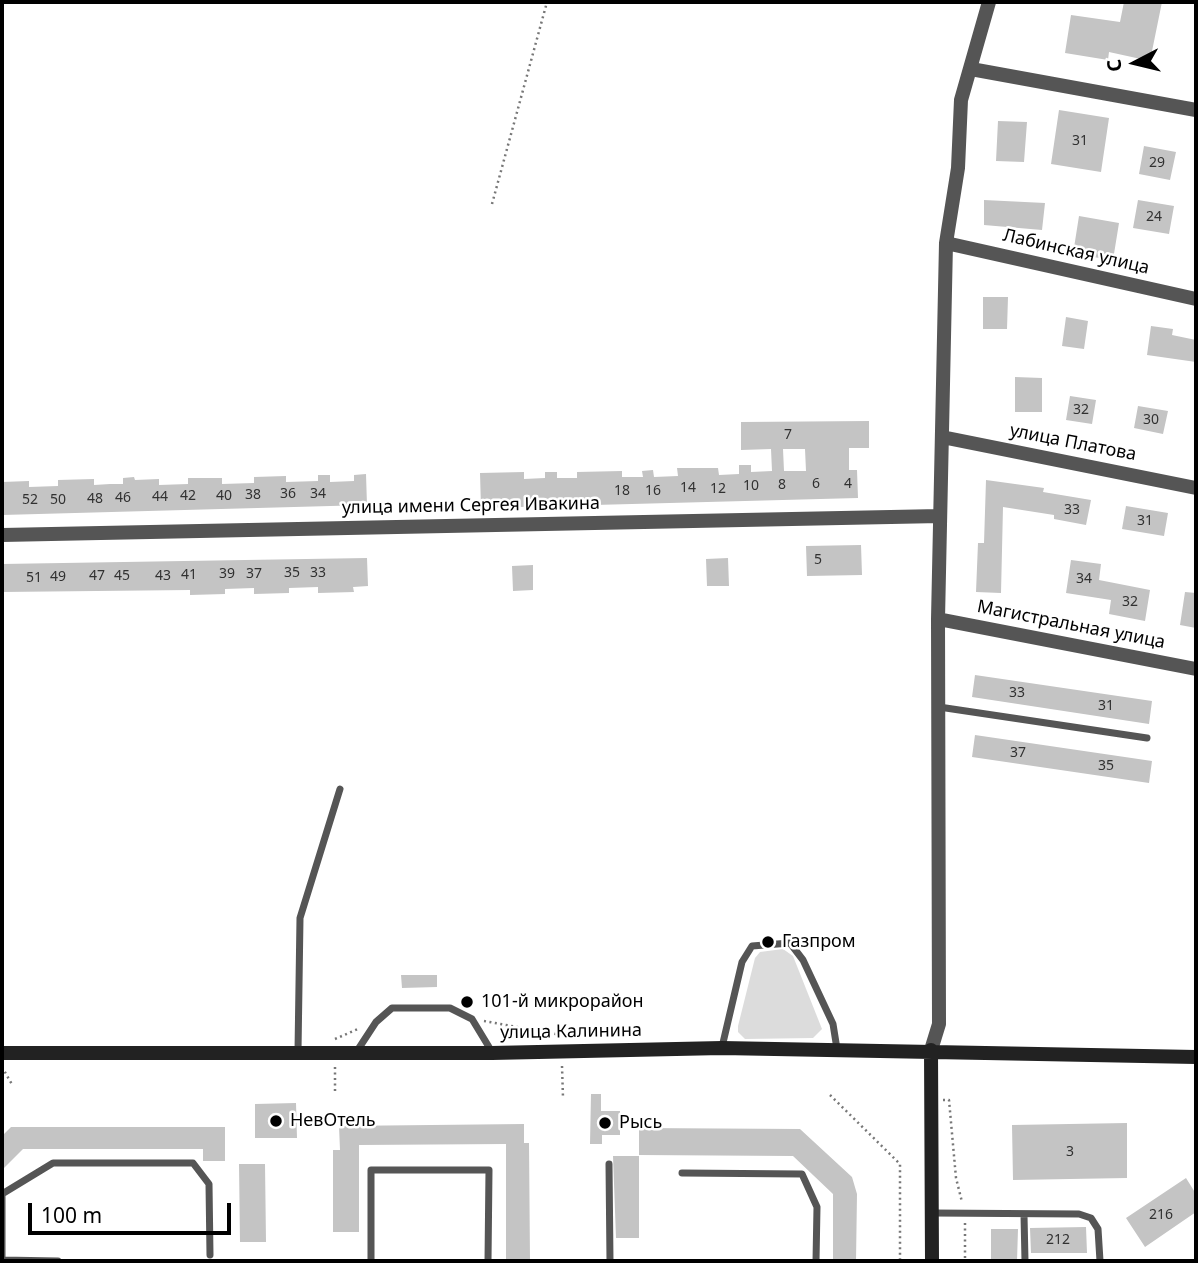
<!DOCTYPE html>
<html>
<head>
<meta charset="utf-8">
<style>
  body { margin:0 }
  #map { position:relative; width:1198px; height:1263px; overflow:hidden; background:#fff; font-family:"Noto Sans",sans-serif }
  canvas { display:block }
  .frame { position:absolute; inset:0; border:4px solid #000; pointer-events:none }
  .north { position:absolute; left:1100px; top:28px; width:70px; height:70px; -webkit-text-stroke:5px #fff; paint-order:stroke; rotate:263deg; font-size:19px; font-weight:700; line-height:28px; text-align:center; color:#000 }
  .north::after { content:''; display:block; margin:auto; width:24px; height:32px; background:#000; clip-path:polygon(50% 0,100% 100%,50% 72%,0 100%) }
  .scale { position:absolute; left:28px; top:1203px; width:203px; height:32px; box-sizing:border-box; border:4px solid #000; border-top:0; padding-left:9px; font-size:21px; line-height:24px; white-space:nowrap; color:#000; -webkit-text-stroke:5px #fff; paint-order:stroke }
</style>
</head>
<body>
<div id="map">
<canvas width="1198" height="1263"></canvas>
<div class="frame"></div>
<div class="north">С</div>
<div class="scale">100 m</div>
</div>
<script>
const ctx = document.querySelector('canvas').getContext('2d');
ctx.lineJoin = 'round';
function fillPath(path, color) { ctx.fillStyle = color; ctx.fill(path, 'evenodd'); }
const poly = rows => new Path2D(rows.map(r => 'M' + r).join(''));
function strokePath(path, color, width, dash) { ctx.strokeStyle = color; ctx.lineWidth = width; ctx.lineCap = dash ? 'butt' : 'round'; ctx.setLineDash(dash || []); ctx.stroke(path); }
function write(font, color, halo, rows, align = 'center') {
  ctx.font = font + ' "Noto Sans",sans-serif'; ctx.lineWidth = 5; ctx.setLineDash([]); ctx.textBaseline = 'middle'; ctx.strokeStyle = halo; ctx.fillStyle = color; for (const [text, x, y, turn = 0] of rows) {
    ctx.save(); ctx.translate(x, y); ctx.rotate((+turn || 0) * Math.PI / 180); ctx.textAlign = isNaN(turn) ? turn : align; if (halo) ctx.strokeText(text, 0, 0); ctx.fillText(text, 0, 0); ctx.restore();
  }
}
fillPath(poly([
  [783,949,793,956,822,1029,813,1038,745,1039,738,1032,738,1026,755,958,760,952]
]), '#dcdcdc');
fillPath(poly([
  [1124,2,1162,2,1150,61,1109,52,1108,60,1065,53,1071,15,1120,22],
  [1059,110,1109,118,1101,172,1051,164],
  [998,121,1027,122,1024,162,996,161],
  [1144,146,1176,152,1170,180,1139,174],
  [984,200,1045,203,1042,230,984,225],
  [1138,200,1174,206,1169,234,1133,228],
  [1079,216,1119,223,1113,260,1073,254],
  [983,297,1008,297,1007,329,983,329],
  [1066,317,1088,321,1084,349,1062,346],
  [1151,326,1173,329,1172,335,1196,340,1196,362,1147,355],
  [1015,377,1042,378,1042,412,1015,412],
  [1070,396,1096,400,1092,424,1066,420],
  [1138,406,1168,411,1163,434,1134,428],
  [869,421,869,448,849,448,849,470,857,470,858,498,481,508,480,473,524,472,524,479,545,478,545,472,557,472,557,478,577,478,577,472,622,471,622,477,643,477,642,471,653,470,654,477,678,476,677,468,718,468,719,475,739,474,739,465,751,465,751,472,772,471,771,449,741,450,741,422],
  [783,449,805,449,806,471,784,471],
  [366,474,367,505,2,515,2,482,29,481,29,487,58,486,58,480,94,479,94,485,110,484,123,484,123,478,134,477,135,480,159,479,159,485,188,484,188,478,222,478,222,484,254,483,254,477,286,476,286,482,318,481,318,475,330,475,330,482,354,481,354,475],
  [986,480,1044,488,1043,492,1091,500,1086,525,1054,519,1054,515,1003,507,1001,593,976,592,978,543,984,543],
  [1126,506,1168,513,1164,536,1122,529],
  [861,545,862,575,807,576,806,546],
  [367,558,368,586,353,587,354,592,318,593,318,587,289,588,289,593,254,594,254,588,225,589,225,594,190,595,190,590,2,592,2,564],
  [728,558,729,586,707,586,706,559],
  [1071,560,1101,564,1099,580,1150,590,1145,621,1109,614,1111,600,1066,593],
  [533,565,533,590,513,591,512,566],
  [1185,592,1196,593,1196,628,1180,625],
  [975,675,1152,701,1149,724,972,697],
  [975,735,1152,761,1149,783,972,757],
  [401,975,437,975,437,987,402,988],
  [591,1094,601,1094,601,1111,620,1111,620,1135,602,1135,602,1144,590,1144],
  [296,1103,297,1138,255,1138,255,1104],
  [1127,1123,1127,1178,1013,1180,1012,1125],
  [524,1124,524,1143,529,1143,530,1261,506,1261,506,1144,359,1145,359,1232,333,1232,333,1150,340,1150,339,1126],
  [11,1127,225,1127,225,1161,203,1161,203,1149,23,1149,2,1170,2,1136],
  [639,1128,800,1129,852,1177,857,1194,856,1261,833,1261,833,1194,793,1156,639,1155],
  [613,1156,639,1156,639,1238,616,1238],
  [239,1164,265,1164,266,1242,240,1242],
  [1186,1178,1196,1194,1196,1212,1145,1247,1126,1218],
  [1086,1227,1087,1253,1031,1253,1030,1228],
  [991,1229,1018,1229,1017,1261,991,1261]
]), '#c4c4c4');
strokePath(poly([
  [492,204,547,2],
  [484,1021,561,1035,561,1038],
  [335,1039,358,1029],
  [562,1066,563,1098],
  [2,1067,13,1086],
  [335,1067,335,1091],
  [830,1095,900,1164,900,1261],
  [943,1100,949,1100,956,1178,962,1202],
  [965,1223,965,1261]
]), '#777', 2.5, [2, 3.5]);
strokePath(poly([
  [939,707,1147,738],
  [722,1047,742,962,752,946,790,943,803,960,833,1024,837,1049],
  [298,1051,300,918,340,789],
  [357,1051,376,1022,392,1008,450,1008,472,1019,492,1052],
  [609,1164,610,1261],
  [682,1173,802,1174,817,1207,816,1261],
  [932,1213,1079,1214,1091,1218,1098,1229,1100,1261],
  [1024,1215,1025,1261],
  [58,1261,2,1260,2,1194,53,1163,193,1163,209,1184,210,1255],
  [371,1261,371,1170,489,1170,488,1261]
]), '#555', 7);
strokePath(poly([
  [971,69,1196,110],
  [946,243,1196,299],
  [942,437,1196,488],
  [2,535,940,516],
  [938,619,1196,669],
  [931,1050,939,1024,938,619,946,243,958,168,961,100,989,2]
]), '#555', 14);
strokePath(poly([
  [931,1050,932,1261],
  [2,1053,492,1053,722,1048,1196,1057]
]), '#222', 14);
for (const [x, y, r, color] of [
  [768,942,7,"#000"],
  [467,1002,7,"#000"],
  [276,1121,7,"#000"],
  [605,1123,7,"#000"]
]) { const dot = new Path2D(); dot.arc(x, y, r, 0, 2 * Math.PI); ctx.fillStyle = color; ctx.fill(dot); strokePath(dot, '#fff', 2.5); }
write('14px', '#313131', null, [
  ["31",1080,141],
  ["29",1157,163],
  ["24",1154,217],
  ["32",1081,410],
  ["30",1151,420],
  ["7",788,435],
  ["6",816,484],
  ["4",848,484],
  ["8",782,485],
  ["10",751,486],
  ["14",688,488],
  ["12",718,489],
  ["18",622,491],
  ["16",653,491],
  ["36",288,494],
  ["34",318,494],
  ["38",253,495],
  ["42",188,496],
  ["40",224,496],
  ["44",160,497],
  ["46",123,498],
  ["48",95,499],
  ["52",30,500],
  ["50",58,500],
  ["33",1072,510],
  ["31",1145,521],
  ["5",818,560],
  ["35",292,573],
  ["33",318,573],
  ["39",227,574],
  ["37",254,574],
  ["41",189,575],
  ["47",97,576],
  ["45",122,576],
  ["43",163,576],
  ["49",58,577],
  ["51",34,578],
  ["34",1084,579],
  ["32",1130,602],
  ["33",1017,693],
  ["31",1106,706],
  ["37",1018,753],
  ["35",1106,766],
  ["3",1070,1152],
  ["216",1161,1215],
  ["212",1058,1240]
]);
write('18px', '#000', '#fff', [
  ["Лабинская улица",1076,252,13],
  ["улица Платова",1073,443,11],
  ["улица имени Сергея Ивакина",471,506,-1],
  ["Магистральная улица",1071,625,11],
  ["улица Калинина",571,1032,-1]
]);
write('18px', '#000', '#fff', [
  ["Газпром",782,942],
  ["101-й микрорайон",481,1002],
  ["НевОтель",290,1121],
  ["Рысь",619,1123]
], 'left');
</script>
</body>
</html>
